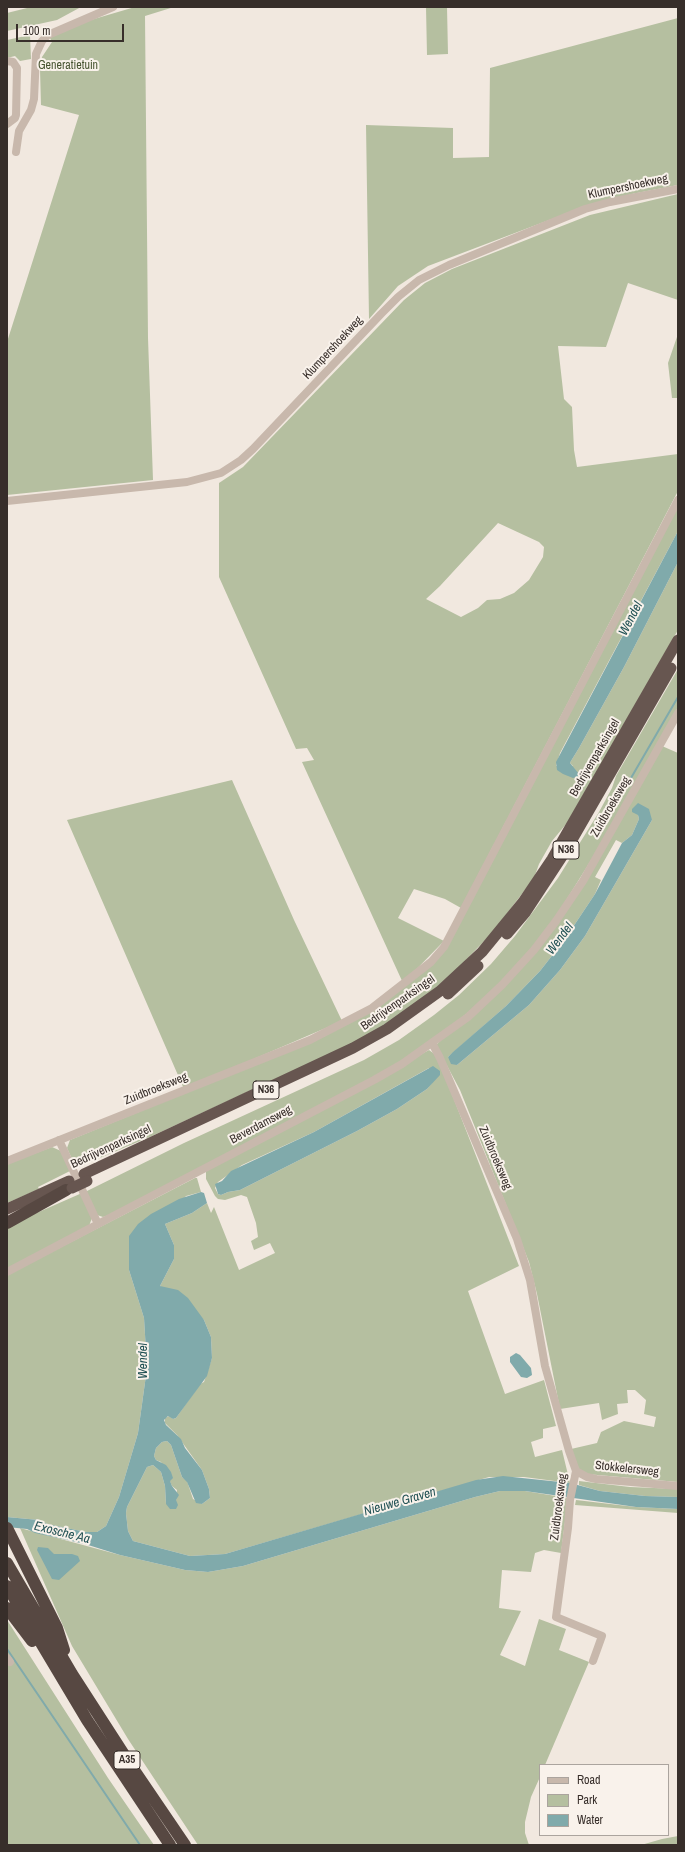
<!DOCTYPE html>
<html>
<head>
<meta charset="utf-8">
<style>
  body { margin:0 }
  #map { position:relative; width:685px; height:1852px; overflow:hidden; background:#f1e8df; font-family:"Archivo Narrow",sans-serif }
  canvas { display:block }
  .frame { position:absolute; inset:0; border:8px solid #372e2a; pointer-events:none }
  .legend { position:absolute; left:539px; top:1764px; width:130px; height:72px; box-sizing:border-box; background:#f9f2eb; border:1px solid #aba49e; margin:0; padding:5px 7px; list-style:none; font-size:12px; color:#372e2a }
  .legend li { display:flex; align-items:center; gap:8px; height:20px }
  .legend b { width:20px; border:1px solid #aba49e }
  .scale { position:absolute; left:16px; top:24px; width:108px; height:18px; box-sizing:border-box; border:2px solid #372e2a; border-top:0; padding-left:5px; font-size:12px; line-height:14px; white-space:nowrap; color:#372e2a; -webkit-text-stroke:3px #f9f2eb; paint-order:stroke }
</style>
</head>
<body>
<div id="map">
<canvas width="685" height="1852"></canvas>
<div class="frame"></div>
<ul class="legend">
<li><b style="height:5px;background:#c8b8ac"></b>Road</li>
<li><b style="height:11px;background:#b5bfa0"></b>Park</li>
<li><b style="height:11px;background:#80aaab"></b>Water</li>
</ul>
<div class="scale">100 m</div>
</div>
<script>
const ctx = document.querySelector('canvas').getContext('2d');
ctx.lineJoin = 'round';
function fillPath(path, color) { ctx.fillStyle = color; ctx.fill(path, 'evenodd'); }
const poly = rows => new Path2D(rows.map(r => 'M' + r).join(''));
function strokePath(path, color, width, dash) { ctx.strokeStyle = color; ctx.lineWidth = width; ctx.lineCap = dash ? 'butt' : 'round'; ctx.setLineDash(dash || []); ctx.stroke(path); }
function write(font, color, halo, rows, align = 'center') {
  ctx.font = font + ' "Archivo Narrow",sans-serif'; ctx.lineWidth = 4; ctx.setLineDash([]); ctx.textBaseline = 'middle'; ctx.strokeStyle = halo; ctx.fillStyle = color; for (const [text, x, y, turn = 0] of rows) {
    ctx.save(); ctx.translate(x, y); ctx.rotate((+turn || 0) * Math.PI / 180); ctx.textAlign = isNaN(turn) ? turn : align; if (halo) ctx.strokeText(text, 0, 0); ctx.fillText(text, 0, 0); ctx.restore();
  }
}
fillPath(poly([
  [31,7,81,7,57,20,7,31,7,13],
  [135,7,174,7,145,16,148,338,153,480,7,495,7,342,79,115,41,105,40,69,42,57,52,42,50,38,77,24],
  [426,7,447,7,448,54,427,55],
  [678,18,678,185,632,194,565,214,428,266,398,286,369,319,366,125,453,128,453,158,489,157,490,68],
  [30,35,31,59,20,61,15,56,7,58,7,40],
  [678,194,678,300,628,283,606,347,558,346,564,399,572,407,574,450,577,467,678,454,678,491,461,908,445,899,414,889,398,918,444,941,403,983,302,762,314,760,307,748,296,749,219,577,219,483,243,467,404,300,425,283,452,269,590,215],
  [498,523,539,542,544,547,543,557,529,580,514,593,500,599,487,600,478,608,461,617,426,599,440,586],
  [678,334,678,398,672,398,668,363],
  [678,505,678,531,560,753,556,766,573,766,570,763,571,761,579,748,624,667,678,562,678,630,567,823,552,841,539,864,534,878,492,933,455,971,426,996,383,1026,351,1044,152,1136,76,1168,67,1148,70,1140,325,1036,433,964],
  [678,669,678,707,581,880,550,925,518,966,482,1001,437,1038,396,1067,109,1215,103,1217,97,1215,85,1192,184,1143,364,1060,399,1040,434,1015,459,995,491,964,515,936,558,878,599,812,612,788,616,776],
  [662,746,678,753,678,1482,586,1474,579,1469,571,1449,597,1443,601,1432,624,1421,654,1427,656,1417,644,1414,646,1400,635,1390,627,1390,628,1403,617,1404,618,1414,602,1420,599,1403,560,1409,537,1294,529,1262,460,1090,436,1045,534,952],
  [638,815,652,820,585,936,560,970,529,1005,457,1065,448,1057,506,1006,540,971,565,939,595,894,601,880,595,877,616,840,622,843,632,835,639,819],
  [232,780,294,920,342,1021,184,1089,67,820],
  [429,1050,436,1055,448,1084,519,1266,468,1291,505,1394,544,1380,556,1426,543,1429,543,1438,531,1442,535,1457,562,1450,570,1483,524,1477,489,1477,225,1554,190,1556,133,1541,128,1531,126,1513,127,1507,147,1467,153,1465,161,1472,165,1486,166,1504,176,1500,177,1490,172,1486,161,1462,156,1460,154,1456,156,1448,162,1442,167,1441,171,1445,182,1477,187,1481,193,1499,202,1504,210,1498,209,1489,202,1470,177,1435,165,1423,165,1418,169,1416,173,1419,176,1418,200,1384,204,1382,212,1358,211,1337,204,1320,160,1286,174,1259,174,1245,165,1224,192,1213,207,1203,211,1213,214,1207,239,1270,275,1253,270,1243,254,1250,251,1241,258,1237,256,1223,247,1197,241,1195,225,1200,218,1199,215,1196,206,1179,206,1171],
  [429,1068,432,1083,427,1089,397,1109,357,1131,240,1190,228,1192,221,1195,218,1194,215,1188,218,1182,242,1165,314,1132],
  [52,1147,61,1151,72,1170,38,1187,39,1189,7,1203,7,1164],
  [195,1178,197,1178,201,1192,186,1196,129,1270,144,1318,147,1368,138,1433,119,1497,106,1526,97,1532,86,1532,47,1524,39,1520,7,1517,7,1275],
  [82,1193,92,1218,89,1226,7,1270,7,1226],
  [579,1481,630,1487,678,1489,678,1497,645,1496,600,1491,579,1485],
  [500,1491,525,1491,568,1498,561,1553,544,1550,535,1553,531,1572,502,1570,499,1608,521,1611,500,1655,525,1666,539,1619,566,1629,559,1650,589,1662,545,1765,540,1765,540,1777,531,1797,525,1822,525,1833,529,1845,198,1845,128,1739,72,1646,20,1528,120,1555,185,1570,208,1572,243,1566,475,1497],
  [576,1500,636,1507,678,1509,678,1513,575,1505],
  [7,1620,108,1778,154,1845,7,1845],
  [678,1836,678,1845,641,1845,662,1839]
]), '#b5bfa0');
fillPath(poly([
  [678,531,678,562,624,667,579,748,571,761,570,763,579,774,577,777,573,778,563,774,557,770,556,762],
  [638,803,649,809,652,820,585,936,560,970,529,1005,457,1065,451,1064,448,1057,453,1052,506,1006,540,971,565,939,595,894,622,843,632,835,639,819,638,815,632,812,632,809],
  [433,1066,440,1071,440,1075,427,1089,397,1109,357,1131,240,1190,228,1192,221,1195,218,1194,215,1184,222,1181,231,1171,314,1132],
  [201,1192,204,1193,207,1203,192,1213,165,1224,174,1245,174,1259,160,1286,178,1290,188,1298,204,1320,211,1337,212,1358,207,1376,176,1418,173,1419,168,1416,164,1420,166,1425,181,1439,185,1448,202,1470,209,1489,210,1498,202,1504,196,1503,187,1482,182,1477,171,1445,167,1441,162,1442,156,1448,154,1456,156,1460,166,1465,171,1472,173,1478,170,1481,172,1486,179,1495,176,1500,178,1505,176,1509,170,1509,166,1504,165,1486,161,1472,153,1465,147,1467,127,1507,126,1513,128,1531,133,1541,190,1556,225,1554,476,1480,503,1476,570,1483,600,1491,645,1496,678,1497,678,1509,636,1507,525,1491,500,1491,475,1497,243,1566,208,1572,185,1570,120,1555,85,1544,35,1533,27,1529,7,1527,7,1517,39,1520,47,1524,86,1532,97,1532,106,1526,119,1497,138,1433,147,1368,144,1318,129,1270,129,1236,138,1224,151,1214,179,1199],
  [516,1353,520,1355,531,1368,532,1375,527,1378,521,1377,510,1362,510,1357],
  [38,1547,48,1548,54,1554,72,1554,78,1556,80,1561,59,1580,52,1579,37,1550]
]), '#80aaab');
strokePath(poly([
  [624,790,678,697],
  [7,1649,140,1845]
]), '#80aaab', 2);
strokePath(poly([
  [7,61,13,62,17,68,16,115,15,118,7,124],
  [16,152,19,131,31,110,34,99,36,54,42,41,48,35,113,7],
  [7,501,187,482,221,473,241,460,253,449,381,314,398,297,419,280,449,265,585,209,610,202,678,189],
  [432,1043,440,1058,517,1239,530,1280,545,1366,569,1451,576,1471,570,1500,568,1528,556,1617,602,1636,593,1661],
  [7,1161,310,1040,372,1008,431,962,444,947,678,500],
  [98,1224,374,1080,402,1064,468,1017,502,985,534,950,556,921,583,881,678,713],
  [7,1272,98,1224,59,1140],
  [576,1471,587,1477,596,1479,678,1486],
  [7,1658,10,1662]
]), '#c8b8ac', 8);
strokePath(poly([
  [507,934,525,913,565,852,671,668],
  [448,994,478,966],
  [84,1174,353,1048,387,1029,440,991,482,952,523,902,552,859,678,640],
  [7,1209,69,1181]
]), '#675650', 11);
strokePath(poly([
  [7,1223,66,1190],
  [7,1528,57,1628,64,1650],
  [7,1563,72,1674,132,1767,185,1845],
  [7,1586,87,1720,170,1845],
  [7,1608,32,1641]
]), '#574842', 12);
strokePath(poly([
  [72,1188,87,1181]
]), '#675650', 11);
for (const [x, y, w] of [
  [566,850,26],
  [266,1090,26],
  [127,1760,26]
]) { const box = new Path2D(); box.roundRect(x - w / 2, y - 9, w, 18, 3); ctx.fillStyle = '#f9f2eb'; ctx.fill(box); strokePath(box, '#372e2a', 1); }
write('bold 11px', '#372e2a', null, [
  ["N36",566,850],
  ["N36",266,1090],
  ["A35",127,1760]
]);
write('12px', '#465330', '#f9f2eb', [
  ["Generatietuin",68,66]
]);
write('12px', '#372e2a', '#f9f2eb', [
  ["Klumpershoekweg",628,187,-12],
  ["Klumpershoekweg",333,348,-47],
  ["Bedrijvenparksingel",595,758,-60],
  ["Zuidbroeksweg",611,807,-60],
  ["Bedrijvenparksingel",398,1003,-35],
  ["Zuidbroeksweg",156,1089,-22],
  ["Beverdamsweg",261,1125,-28],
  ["Bedrijvenparksingel",111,1147,-25],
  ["Zuidbroeksweg",495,1158,67],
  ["Stokkelersweg",627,1469,6],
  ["Zuidbroeksweg",559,1507,-83]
]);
write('italic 13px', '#235255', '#f9f2eb', [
  ["Wendel",631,619,-62],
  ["Wendel",560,939,-53],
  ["Wendel",144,1361,-90],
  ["Nieuwe Graven",400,1502,-16],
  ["Exosche Aa",62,1533,14]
]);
</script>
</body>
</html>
